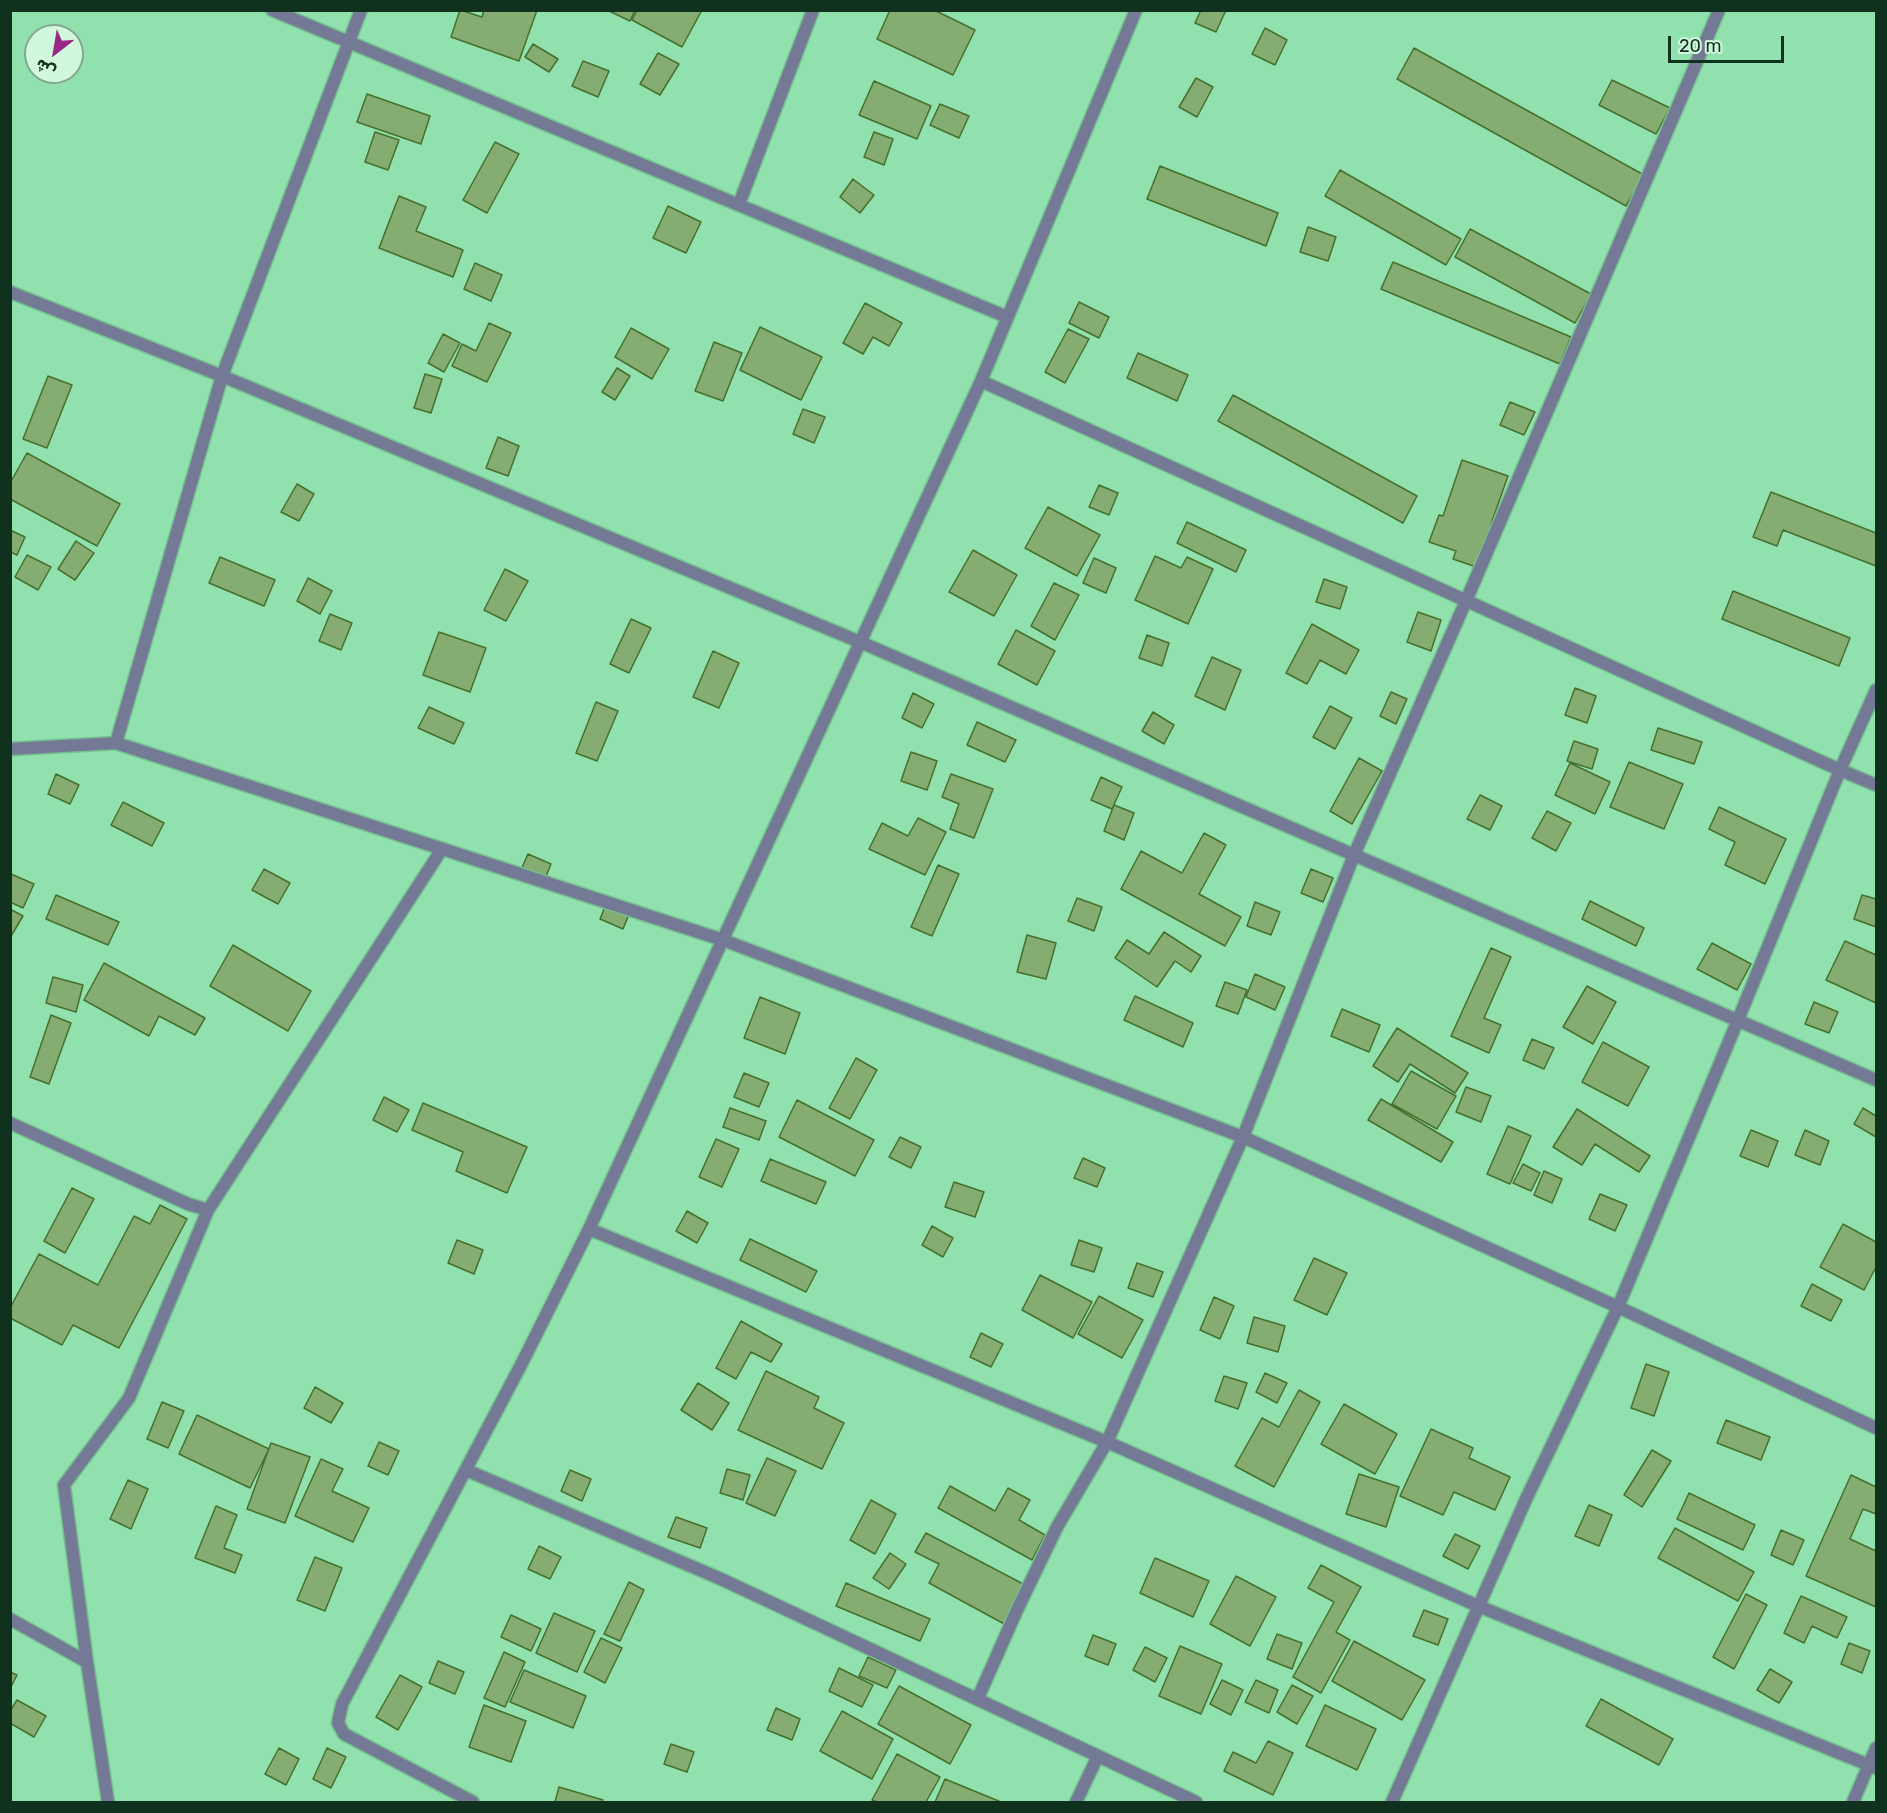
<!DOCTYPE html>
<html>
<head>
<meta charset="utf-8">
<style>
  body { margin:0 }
  #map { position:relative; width:1887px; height:1813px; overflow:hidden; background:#90e1ae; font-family:Rubik,Vazirmatn,sans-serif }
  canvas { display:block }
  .frame { position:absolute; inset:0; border:12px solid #0f311e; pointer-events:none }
  .north { position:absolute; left:24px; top:24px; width:60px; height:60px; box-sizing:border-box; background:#d1f8dd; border:2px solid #83a891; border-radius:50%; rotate:211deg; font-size:16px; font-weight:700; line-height:24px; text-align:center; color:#0f311e }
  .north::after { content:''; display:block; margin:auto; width:21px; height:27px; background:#992886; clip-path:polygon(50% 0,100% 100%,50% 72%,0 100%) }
  .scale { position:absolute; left:1668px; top:36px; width:116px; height:27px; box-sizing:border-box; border:3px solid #0f311e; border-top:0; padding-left:8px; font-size:18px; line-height:21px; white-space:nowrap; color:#0f311e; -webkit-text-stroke:4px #d1f8dd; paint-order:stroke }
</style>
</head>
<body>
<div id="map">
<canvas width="1887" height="1813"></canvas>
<div class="frame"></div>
<div class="north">ش</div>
<div class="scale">20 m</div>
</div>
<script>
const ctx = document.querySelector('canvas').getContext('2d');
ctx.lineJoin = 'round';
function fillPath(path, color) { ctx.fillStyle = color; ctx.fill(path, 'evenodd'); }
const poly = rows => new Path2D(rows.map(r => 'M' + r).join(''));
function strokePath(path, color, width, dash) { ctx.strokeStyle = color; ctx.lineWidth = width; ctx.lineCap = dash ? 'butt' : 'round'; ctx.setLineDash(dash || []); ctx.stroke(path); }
const building = poly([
  [460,10,482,17,484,10,537,10,519,61,451,37,460,10],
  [607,10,635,10,630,21,607,10],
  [637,10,702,10,682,47,632,20,637,10],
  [890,10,934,10,975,30,953,75,877,39,890,10],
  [1201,10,1226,10,1216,32,1195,23,1201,10],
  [1265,28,1287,40,1275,65,1252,54,1265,28],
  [533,44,558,59,549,72,525,57,533,44],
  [1414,48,1644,175,1626,206,1397,79,1414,48],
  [658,53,679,64,660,95,640,84,658,53],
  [583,61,609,71,598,97,572,86,583,61],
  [1196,78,1213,87,1197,117,1179,107,1196,78],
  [1612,80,1670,108,1656,134,1599,105,1612,80],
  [874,81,931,106,917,139,859,115,874,81],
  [367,94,430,116,421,144,357,122,367,94],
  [940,104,969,116,959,138,930,125,940,104],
  [375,132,399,140,388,170,365,162,375,132],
  [874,132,893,139,884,165,864,157,874,132],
  [495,142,519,154,487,213,463,200,495,142],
  [1160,166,1278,213,1266,246,1147,199,1160,166],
  [1340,170,1461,239,1446,265,1325,196,1340,170],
  [853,179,874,195,860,213,840,197,853,179],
  [399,196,426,207,416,231,463,250,453,277,379,248,399,196],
  [668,206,701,222,686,253,653,238,668,206],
  [1308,227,1336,237,1328,261,1300,252,1308,227],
  [1470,229,1591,294,1575,323,1455,257,1470,229],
  [1393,262,1571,337,1560,364,1381,289,1393,262],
  [475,263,502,275,491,301,464,289,475,263],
  [1079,302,1109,317,1099,338,1069,323,1079,302],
  [865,303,902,323,889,346,873,337,863,354,843,343,865,303],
  [489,323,511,333,487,382,452,366,462,344,476,351,489,323],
  [760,327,822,357,801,400,740,370,760,327],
  [631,328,669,349,652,379,615,357,631,328],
  [1068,329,1089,339,1065,383,1045,372,1068,329],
  [443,334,460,343,444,372,428,363,443,334],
  [714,342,742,353,723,401,695,391,714,342],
  [1138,353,1188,375,1177,401,1127,378,1138,353],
  [617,368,630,376,615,400,602,392,617,368],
  [425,374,442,379,431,413,414,408,425,374],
  [48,376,72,385,47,448,23,439,48,376],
  [1233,395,1417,496,1403,523,1218,421,1233,395],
  [1510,402,1535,412,1524,435,1500,425,1510,402],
  [803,409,825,417,814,443,793,434,803,409],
  [498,437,519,446,508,476,486,468,498,437],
  [27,453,120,504,97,546,10,499,10,483,27,453],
  [1462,460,1508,476,1491,524,1501,527,1485,570,1453,559,1456,551,1429,542,1439,515,1443,516,1462,460],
  [297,484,314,494,299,521,281,512,297,484],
  [1099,485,1118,493,1109,515,1089,507,1099,485],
  [1771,492,1876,533,1876,566,1783,530,1777,546,1753,537,1771,492],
  [1048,507,1100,535,1077,576,1025,548,1048,507],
  [1187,522,1246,550,1236,572,1177,543,1187,522],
  [10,530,25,537,17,555,10,552,10,530],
  [76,541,94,553,75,580,58,569,76,541],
  [973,550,1017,575,994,616,949,592,973,550],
  [27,555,51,567,38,590,15,577,27,555],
  [1155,556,1181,568,1187,557,1213,569,1188,624,1135,600,1155,556],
  [220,557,275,580,264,606,209,583,220,557],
  [1094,558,1116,568,1106,593,1083,583,1094,558],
  [505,569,528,581,506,621,484,610,505,569],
  [308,578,332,591,320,614,297,601,308,578],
  [1324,579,1347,587,1340,609,1316,602,1324,579],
  [1054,583,1079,595,1055,640,1031,626,1054,583],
  [1733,591,1850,638,1839,666,1722,619,1733,591],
  [1418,612,1441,620,1431,651,1407,642,1418,612],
  [330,614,352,623,341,650,319,641,330,614],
  [631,619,651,628,629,673,610,664,631,619],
  [1312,624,1359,650,1346,674,1320,660,1307,684,1286,673,1312,624],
  [1016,630,1055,651,1037,685,998,664,1016,630],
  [439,632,486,648,470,692,423,675,439,632],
  [1147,635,1169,643,1162,666,1139,658,1147,635],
  [713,651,739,663,719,708,693,697,713,651],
  [1212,657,1241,670,1225,710,1195,696,1212,657],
  [1575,688,1596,696,1587,723,1565,715,1575,688],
  [1391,692,1407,699,1396,724,1380,716,1391,692],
  [913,693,934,704,922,728,902,718,913,693],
  [596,702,618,711,597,761,576,753,596,702],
  [1330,706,1352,718,1335,749,1313,737,1330,706],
  [429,707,464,723,454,744,418,728,429,707],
  [1153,712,1174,725,1164,744,1142,731,1153,712],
  [977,722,1016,740,1005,762,967,745,977,722],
  [1658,728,1702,742,1694,764,1651,750,1658,728],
  [1574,741,1598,749,1592,769,1567,761,1574,741],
  [911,752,937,761,927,790,901,781,911,752],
  [1359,758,1382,771,1352,824,1330,811,1359,758],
  [1629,762,1683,784,1664,829,1610,807,1629,762],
  [1570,763,1610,782,1595,814,1555,795,1570,763],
  [56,774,79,785,70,804,48,794,56,774],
  [951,774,993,789,974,838,950,829,959,804,942,797,951,774],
  [1101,777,1122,787,1112,809,1091,800,1101,777],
  [1480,795,1502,806,1490,830,1467,819,1480,795],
  [123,802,164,823,152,846,111,825,123,802],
  [1114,805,1134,813,1124,840,1104,831,1114,805],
  [1719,807,1786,839,1765,884,1725,865,1735,842,1709,829,1719,807],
  [1547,811,1571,823,1556,851,1532,838,1547,811],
  [918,818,946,832,925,875,869,849,882,823,908,836,918,818],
  [1204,833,1226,845,1199,894,1241,917,1225,946,1121,889,1141,851,1182,873,1204,833],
  [528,854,551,864,543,884,519,874,528,854],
  [938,865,959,874,932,936,911,927,938,865],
  [264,869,290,883,278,904,252,890,264,869],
  [1311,869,1333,878,1323,902,1301,893,1311,869],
  [11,874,34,884,23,908,10,902,11,874],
  [56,895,119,922,108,945,46,919,56,895],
  [1862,895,1876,899,1876,927,1854,919,1862,895],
  [609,897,632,907,623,929,600,919,609,897],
  [1077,898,1102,907,1094,931,1068,921,1077,898],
  [1590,901,1644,928,1636,946,1582,919,1590,901],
  [1255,902,1280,912,1271,935,1247,926,1255,902],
  [10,909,23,916,10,938,10,909],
  [1164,932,1201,956,1191,972,1175,961,1157,987,1115,958,1127,940,1149,954,1164,932],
  [1027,935,1056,943,1046,979,1017,972,1027,935],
  [1845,941,1876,955,1876,1003,1826,980,1845,941],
  [1712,943,1751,964,1737,990,1697,969,1712,943],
  [233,945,311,991,288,1031,210,986,233,945],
  [1491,948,1511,957,1484,1018,1501,1025,1489,1053,1451,1036,1491,948],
  [104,963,205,1018,195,1035,159,1016,149,1036,84,1000,104,963],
  [1255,974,1285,987,1275,1010,1246,997,1255,974],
  [53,977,83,985,76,1012,46,1003,53,977],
  [1225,982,1247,990,1238,1014,1216,1006,1225,982],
  [1587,986,1616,1002,1593,1044,1563,1027,1587,986],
  [1135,996,1193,1023,1183,1047,1124,1020,1135,996],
  [760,997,800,1013,785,1054,744,1038,760,997],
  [1814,1002,1838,1012,1829,1033,1805,1024,1814,1002],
  [1342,1009,1380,1025,1369,1052,1331,1036,1342,1009],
  [51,1015,71,1023,49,1084,30,1077,51,1015],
  [1397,1028,1468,1073,1455,1093,1410,1064,1398,1082,1373,1066,1397,1028],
  [1532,1039,1554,1048,1544,1069,1523,1060,1532,1039],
  [1603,1042,1649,1067,1628,1106,1582,1082,1603,1042],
  [856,1058,877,1070,850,1119,829,1108,856,1058],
  [1411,1071,1456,1096,1437,1129,1392,1104,1411,1071],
  [744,1073,769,1083,759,1107,734,1097,744,1073],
  [1466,1087,1491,1096,1481,1122,1456,1112,1466,1087],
  [384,1097,409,1110,397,1132,373,1120,384,1097],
  [1381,1099,1453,1142,1441,1162,1368,1120,1381,1099],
  [797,1100,874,1140,855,1176,779,1137,797,1100],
  [423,1103,527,1147,507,1193,456,1171,463,1152,412,1130,423,1103],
  [730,1108,766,1121,759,1140,723,1127,730,1108],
  [1863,1108,1876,1116,1876,1137,1854,1124,1863,1108],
  [1577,1109,1650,1156,1639,1172,1595,1144,1582,1165,1553,1147,1577,1109],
  [1508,1126,1531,1136,1510,1184,1487,1174,1508,1126],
  [1751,1130,1778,1141,1768,1167,1740,1156,1751,1130],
  [1805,1130,1829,1141,1820,1165,1795,1155,1805,1130],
  [900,1137,921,1147,911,1168,889,1157,900,1137],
  [716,1139,739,1149,722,1187,699,1177,716,1139],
  [1083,1158,1105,1168,1097,1187,1074,1178,1083,1158],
  [770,1159,826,1182,816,1204,761,1181,770,1159],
  [1523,1164,1540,1173,1531,1191,1513,1183,1523,1164],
  [1544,1171,1562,1179,1552,1203,1534,1195,1544,1171],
  [954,1182,984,1192,975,1217,945,1207,954,1182],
  [72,1188,94,1199,65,1253,44,1241,72,1188],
  [1600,1194,1627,1205,1615,1231,1589,1219,1600,1194],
  [160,1205,187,1219,119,1348,73,1325,62,1345,10,1318,10,1308,39,1254,98,1285,134,1216,150,1224,160,1205],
  [687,1211,708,1223,697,1243,676,1231,687,1211],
  [1843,1224,1876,1242,1876,1267,1864,1290,1820,1267,1843,1224],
  [932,1226,953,1238,943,1257,922,1245,932,1226],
  [750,1239,817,1271,806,1292,740,1260,750,1239],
  [457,1240,483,1250,474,1274,448,1263,457,1240],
  [1079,1240,1102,1248,1094,1272,1071,1265,1079,1240],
  [1314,1258,1347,1273,1327,1315,1294,1300,1314,1258],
  [1137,1263,1163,1272,1153,1297,1128,1288,1137,1263],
  [1040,1275,1092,1302,1073,1338,1022,1310,1040,1275],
  [1812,1284,1842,1300,1831,1321,1801,1306,1812,1284],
  [1099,1296,1143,1320,1122,1358,1078,1334,1099,1296],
  [1214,1297,1234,1306,1220,1339,1200,1330,1214,1297],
  [1254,1317,1285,1326,1278,1352,1247,1343,1254,1317],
  [741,1321,782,1344,771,1362,751,1352,736,1379,716,1368,741,1321],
  [981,1333,1003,1344,991,1367,970,1357,981,1333],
  [1646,1364,1669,1372,1654,1416,1631,1408,1646,1364],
  [766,1371,819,1397,814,1408,844,1423,822,1469,738,1430,766,1371],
  [1265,1373,1287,1383,1277,1403,1256,1392,1265,1373],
  [1224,1376,1247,1383,1238,1409,1215,1401,1224,1376],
  [698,1383,729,1403,712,1430,681,1410,698,1383],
  [315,1387,343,1403,331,1423,304,1408,315,1387],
  [1299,1390,1320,1402,1274,1487,1235,1466,1262,1418,1279,1427,1299,1390],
  [162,1402,184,1411,168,1448,147,1439,162,1402],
  [1344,1404,1397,1434,1375,1474,1321,1444,1344,1404],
  [197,1415,269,1449,250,1488,179,1454,197,1415],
  [1726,1420,1770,1437,1761,1460,1717,1443,1726,1420],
  [1431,1429,1473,1448,1469,1458,1510,1477,1495,1510,1454,1492,1443,1515,1400,1496,1431,1429],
  [379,1442,399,1451,388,1475,368,1466,379,1442],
  [271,1443,310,1457,285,1523,247,1509,271,1443],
  [1652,1450,1671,1461,1642,1507,1624,1495,1652,1450],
  [767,1458,796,1471,775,1516,746,1503,767,1458],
  [321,1459,343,1469,332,1491,369,1508,353,1542,295,1516,321,1459],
  [727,1469,750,1475,743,1500,720,1493,727,1469],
  [570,1470,591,1479,582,1501,561,1491,570,1470],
  [1359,1474,1399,1487,1386,1527,1346,1514,1359,1474],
  [1851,1475,1876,1487,1876,1514,1863,1509,1850,1539,1876,1551,1876,1607,1806,1576,1851,1475],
  [128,1480,148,1489,131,1529,110,1519,128,1480],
  [950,1486,995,1511,1008,1488,1030,1500,1019,1520,1045,1535,1032,1560,938,1508,950,1486],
  [1689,1493,1755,1525,1743,1550,1677,1519,1689,1493],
  [871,1500,896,1514,875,1554,850,1540,871,1500],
  [1589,1505,1612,1515,1599,1546,1575,1536,1589,1505],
  [216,1506,237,1515,224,1548,242,1555,235,1573,195,1558,216,1506],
  [676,1517,707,1528,700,1548,668,1537,676,1517],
  [1675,1528,1754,1572,1738,1601,1658,1558,1675,1528],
  [1781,1530,1804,1540,1793,1565,1771,1555,1781,1530],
  [926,1533,1027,1586,1006,1625,929,1583,939,1564,915,1552,926,1533],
  [1455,1534,1480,1546,1468,1569,1443,1556,1455,1534],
  [539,1546,561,1557,550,1579,528,1569,539,1546],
  [890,1553,906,1564,889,1589,873,1578,890,1553],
  [315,1557,342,1568,325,1611,297,1600,315,1557],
  [1155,1558,1209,1581,1193,1617,1140,1593,1155,1558],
  [1321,1565,1361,1587,1336,1632,1350,1640,1321,1693,1293,1677,1334,1602,1308,1588,1321,1565],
  [1236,1576,1276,1597,1250,1646,1210,1624,1236,1576],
  [629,1582,644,1590,620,1641,604,1634,629,1582],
  [846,1583,930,1619,920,1641,836,1606,846,1583],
  [1746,1594,1767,1605,1734,1669,1713,1657,1746,1594],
  [1801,1596,1847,1617,1837,1638,1812,1626,1804,1643,1784,1633,1801,1596],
  [1424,1610,1448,1619,1438,1645,1413,1636,1424,1610],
  [554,1613,595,1631,577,1672,536,1653,554,1613],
  [511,1615,541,1629,531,1651,501,1637,511,1615],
  [1277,1634,1302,1643,1292,1669,1267,1659,1277,1634],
  [1093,1635,1116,1644,1108,1665,1085,1656,1093,1635],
  [601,1638,622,1648,605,1683,584,1672,601,1638],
  [1354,1641,1425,1680,1402,1720,1332,1681,1354,1641],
  [1849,1643,1870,1651,1862,1673,1841,1664,1849,1643],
  [1180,1646,1222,1664,1201,1714,1159,1696,1180,1646],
  [1145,1647,1167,1658,1155,1682,1133,1670,1145,1647],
  [504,1652,525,1662,505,1707,484,1698,504,1652],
  [868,1657,896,1670,887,1688,859,1676,868,1657],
  [438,1661,464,1672,455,1694,429,1683,438,1661],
  [839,1668,873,1685,862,1707,829,1691,839,1668],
  [1770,1669,1792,1682,1779,1703,1757,1690,1770,1669],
  [524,1670,586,1696,573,1728,510,1702,524,1670],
  [10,1672,17,1675,10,1689,10,1672],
  [400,1675,422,1687,398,1730,376,1717,400,1675],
  [1222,1680,1243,1690,1231,1715,1210,1704,1222,1680],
  [1256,1680,1278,1690,1269,1713,1245,1702,1256,1680],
  [1292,1685,1313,1696,1297,1724,1277,1712,1292,1685],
  [899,1686,971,1725,950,1764,878,1724,899,1686],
  [1601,1699,1673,1739,1659,1765,1586,1726,1601,1699],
  [17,1700,46,1716,34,1737,10,1723,10,1711,17,1700],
  [484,1705,526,1721,511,1762,469,1747,484,1705],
  [1325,1705,1376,1729,1357,1770,1306,1746,1325,1705],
  [776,1708,800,1719,792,1740,767,1730,776,1708],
  [842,1711,893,1739,872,1779,820,1751,842,1711],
  [1268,1741,1293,1753,1273,1795,1224,1771,1233,1752,1256,1763,1268,1741],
  [671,1744,694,1752,687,1772,664,1764,671,1744],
  [279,1748,299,1759,286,1785,265,1774,279,1748],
  [327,1748,346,1757,331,1788,313,1779,327,1748],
  [897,1754,940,1777,926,1802,877,1802,872,1800,897,1754],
  [945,1779,1001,1802,935,1802,945,1779],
  [559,1787,603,1800,602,1802,555,1802,559,1787]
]);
fillPath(building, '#85ac71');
strokePath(building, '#46702d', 1.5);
const street = poly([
  [272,10,1007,317],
  [739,204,813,10],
  [10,292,222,376,860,642,1876,1080],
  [981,381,1840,770,1876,785],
  [116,743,222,376,361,10],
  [10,749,116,743,723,940,1243,1137,1618,1307,1876,1428],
  [10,1123,188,1204,208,1210,129,1398,64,1485,87,1662,108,1802],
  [208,1210,442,849],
  [589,1229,1107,1442,1478,1606,1876,1768],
  [466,1470,721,1579,1196,1802],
  [10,1619,87,1662],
  [978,1698,1017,1610,1057,1527,1107,1442,1243,1137,1354,855,1466,601,1719,10],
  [473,1802,344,1734,338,1723,342,1704,522,1363,589,1229,981,381,1136,10],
  [1076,1802,1097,1758],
  [1392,1802,1527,1497,1618,1307,1738,1020,1840,770,1876,690],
  [1853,1802,1876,1748]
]);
strokePath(street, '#76be91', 15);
strokePath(street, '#747a95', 12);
</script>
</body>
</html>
